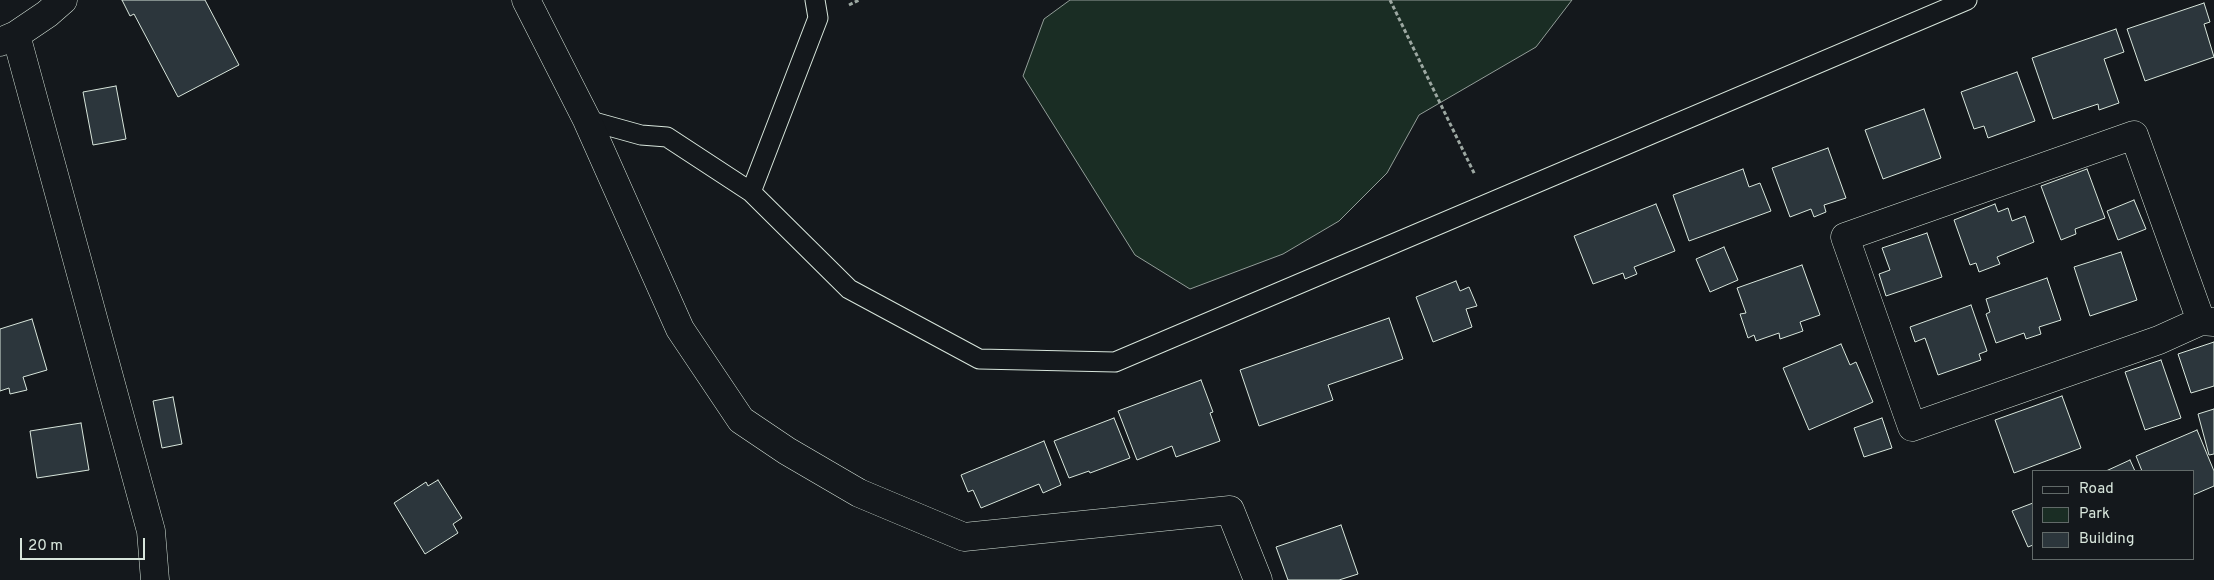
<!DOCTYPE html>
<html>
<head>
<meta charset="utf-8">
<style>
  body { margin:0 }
  #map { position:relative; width:2214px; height:580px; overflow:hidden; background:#14181c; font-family:Overpass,sans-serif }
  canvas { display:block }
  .legend { position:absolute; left:2032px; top:470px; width:162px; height:90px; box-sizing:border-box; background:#14181c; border:1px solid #626a69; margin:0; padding:6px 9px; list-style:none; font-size:15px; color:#d8e6dc }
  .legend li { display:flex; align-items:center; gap:10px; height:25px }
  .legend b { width:25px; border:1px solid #626a69 }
  .scale { position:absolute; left:20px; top:538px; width:125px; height:22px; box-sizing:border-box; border:2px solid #d8e6dc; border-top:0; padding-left:6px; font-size:15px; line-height:18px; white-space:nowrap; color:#d8e6dc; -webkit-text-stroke:4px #14181c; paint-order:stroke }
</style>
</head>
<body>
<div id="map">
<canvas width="2214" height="580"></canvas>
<ul class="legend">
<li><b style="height:6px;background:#14181c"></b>Road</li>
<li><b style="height:14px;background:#1a2d24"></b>Park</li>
<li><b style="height:14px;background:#2c363c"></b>Building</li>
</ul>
<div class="scale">20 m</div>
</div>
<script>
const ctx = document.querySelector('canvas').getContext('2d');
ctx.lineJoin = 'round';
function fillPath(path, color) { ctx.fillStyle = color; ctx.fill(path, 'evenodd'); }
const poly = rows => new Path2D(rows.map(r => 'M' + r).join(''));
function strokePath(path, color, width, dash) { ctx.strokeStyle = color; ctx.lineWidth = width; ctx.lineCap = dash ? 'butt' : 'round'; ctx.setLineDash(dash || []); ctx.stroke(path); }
const green = poly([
  [1070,0,1572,0,1536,47,1419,115,1387,173,1339,221,1283,254,1190,289,1135,255,1023,76,1044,19,1070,0]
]);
fillPath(green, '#1a2d24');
strokePath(green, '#939e99', 1);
const building = poly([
  [122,0,205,0,239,65,178,97,134,14,130,16,122,0],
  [2204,3,2210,22,2204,24,2214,57,2145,81,2127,29,2204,3],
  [2116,29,2124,52,2104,59,2119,103,2099,110,2098,104,2053,119,2032,58,2116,29],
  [2017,72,2035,121,1988,138,1984,126,1974,129,1961,92,2017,72],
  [116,86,126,139,93,145,83,92,116,86],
  [1924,109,1941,158,1883,179,1865,130,1924,109],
  [1828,148,1846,198,1824,205,1826,212,1814,217,1811,209,1790,217,1772,168,1828,148],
  [1743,169,1749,187,1760,183,1771,211,1689,241,1673,195,1743,169],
  [2087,169,2105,218,2075,229,2076,234,2061,240,2041,186,2087,169],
  [2134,200,2146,229,2118,240,2107,211,2134,200],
  [1656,204,1675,251,1634,267,1637,274,1625,279,1623,273,1593,284,1574,236,1656,204],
  [1995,204,1998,212,2008,208,2012,221,2025,216,2034,242,1997,257,2000,264,1979,272,1976,263,1970,265,1954,220,1995,204],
  [1927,233,1942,277,1886,296,1879,274,1890,270,1882,248,1927,233],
  [1724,247,1738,280,1710,292,1696,259,1724,247],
  [2121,252,2137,300,2090,316,2074,267,2121,252],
  [1802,265,1820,315,1800,322,1803,331,1780,339,1779,333,1756,341,1754,335,1748,338,1740,314,1746,313,1737,288,1802,265],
  [2047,278,2061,320,2039,327,2041,334,2026,339,2024,333,1996,343,1986,314,1990,312,1986,299,2047,278],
  [1456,281,1460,291,1469,287,1477,306,1466,309,1472,327,1433,342,1416,297,1456,281],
  [1971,305,1987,351,1979,354,1981,360,1938,375,1925,338,1915,342,1910,327,1971,305],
  [1389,318,1403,359,1328,385,1333,400,1259,426,1240,370,1389,318],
  [32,319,47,370,23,377,27,390,10,394,9,388,0,391,0,329,32,319],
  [2214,342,2214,386,2191,393,2178,354,2214,342],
  [1841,344,1850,365,1856,362,1873,402,1809,430,1783,368,1841,344],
  [2161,360,2181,418,2145,430,2125,372,2161,360],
  [1201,380,1213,412,1210,413,1220,441,1176,457,1172,446,1137,460,1118,411,1201,380],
  [2062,396,2081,448,2014,473,1995,420,2062,396],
  [173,397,182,444,162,448,153,401,173,397],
  [2214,409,2214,454,2209,455,2198,414,2214,409],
  [1114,418,1130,458,1090,473,1089,471,1069,478,1054,441,1114,418],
  [1882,418,1892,448,1864,457,1854,428,1882,418],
  [81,423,89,470,37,478,30,431,81,423],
  [2197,430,2214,471,2214,486,2193,495,2193,471,2142,471,2136,456,2197,430],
  [1044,441,1061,485,1043,493,1039,484,981,508,973,490,968,492,961,475,1044,441],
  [2130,460,2135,471,2106,471,2130,460],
  [438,480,462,518,453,524,458,533,425,554,394,503,426,482,428,486,438,480],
  [2033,503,2033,545,2028,547,2012,511,2033,503],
  [1341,525,1358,574,1339,580,1288,580,1276,547,1341,525]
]);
fillPath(building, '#2c363c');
strokePath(building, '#d8e6dc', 1);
const lane = poly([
  [587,120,641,135,667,137,751,192,849,289,979,359,1115,362,1967,0],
  [751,192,818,18,815,0]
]);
const street = poly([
  [526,0,587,120,680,329,741,420,787,451,859,493,964,537,1230,510,1258,580],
  [16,35,151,531,155,580],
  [0,42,16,35,47,14,63,0],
  [2201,321,2134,135,1845,237,1912,427,2159,340,2201,321,2214,322]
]);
strokePath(lane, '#d8e6dc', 21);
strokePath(street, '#d8e6dc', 29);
strokePath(poly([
  [1390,0,1475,175],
  [849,5,859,0]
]), '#9da8a2', 3, [4, 2.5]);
strokePath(lane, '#14181c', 19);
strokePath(street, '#14181c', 28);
</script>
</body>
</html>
